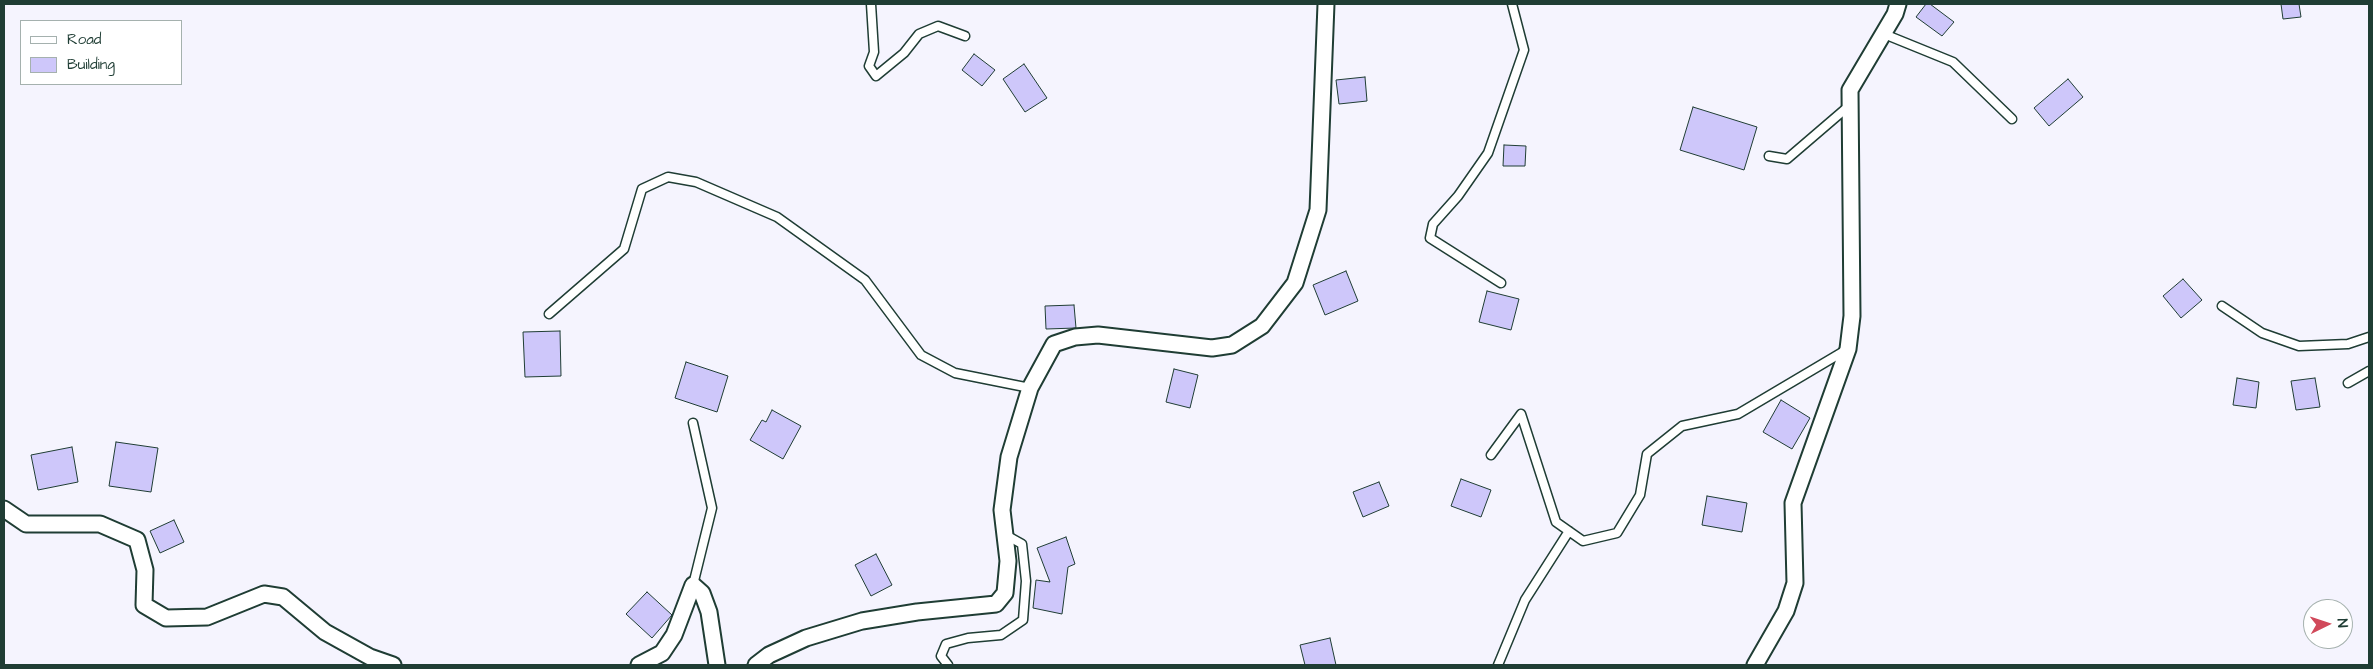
<!DOCTYPE html>
<html>
<head>
<meta charset="utf-8">
<style>
  body { margin:0 }
  #map { position:relative; width:2373px; height:669px; overflow:hidden; background:#f5f4fe; font-family:"Architects Daughter",sans-serif }
  canvas { display:block }
  .frame { position:absolute; inset:0; border:5px solid #1f3d34; pointer-events:none }
  .legend { position:absolute; left:20px; top:20px; width:162px; height:65px; box-sizing:border-box; background:#fff; border:1px solid #a5b1ae; margin:0; padding:6px 9px; list-style:none; font-size:15px; color:#1f3d34 }
  .legend li { display:flex; align-items:center; gap:10px; height:25px }
  .legend b { width:25px; border:1px solid #a5b1ae }
  .north { position:absolute; left:2303px; top:599px; width:50px; height:50px; box-sizing:border-box; background:#fff; border:1px solid #a5b1ae; border-radius:50%; rotate:86deg; font-size:14px; font-weight:700; line-height:20px; text-align:center; color:#1f3d34 }
  .north::after { content:''; display:block; margin:auto; width:18px; height:22px; background:#d1495b; clip-path:polygon(50% 0,100% 100%,50% 72%,0 100%) }
</style>
</head>
<body>
<div id="map">
<canvas width="2373" height="669"></canvas>
<div class="frame"></div>
<ul class="legend">
<li><b style="height:6px;background:#fff"></b>Road</li>
<li><b style="height:14px;background:#cec7fa"></b>Building</li>
</ul>
<div class="north">N</div>
</div>
<script>
const ctx = document.querySelector('canvas').getContext('2d');
ctx.lineJoin = 'round';
function fillPath(path, color) { ctx.fillStyle = color; ctx.fill(path, 'evenodd'); }
const poly = rows => new Path2D(rows.map(r => 'M' + r).join(''));
function strokePath(path, color, width, dash) { ctx.strokeStyle = color; ctx.lineWidth = width; ctx.lineCap = dash ? 'butt' : 'round'; ctx.setLineDash(dash || []); ctx.stroke(path); }
const building = poly([
  [1926,4,1930,4,1954,22,1942,36,1916,17,1926,4],
  [2281,4,2299,4,2301,17,2283,19,2281,4],
  [974,54,995,70,982,86,962,70,974,54],
  [1024,64,1047,98,1025,112,1003,79,1024,64],
  [1365,77,1367,101,1339,104,1336,80,1365,77],
  [2068,79,2083,97,2049,126,2034,108,2068,79],
  [1693,107,1757,127,1744,170,1680,150,1693,107],
  [1504,145,1526,146,1525,166,1503,166,1504,145],
  [1346,271,1358,301,1325,315,1313,285,1346,271],
  [2183,279,2202,300,2181,318,2163,296,2183,279],
  [1487,291,1519,299,1511,330,1479,322,1487,291],
  [1074,305,1076,328,1046,329,1045,306,1074,305],
  [560,331,561,376,525,377,523,332,560,331],
  [686,362,728,376,717,412,675,398,686,362],
  [1174,369,1198,375,1190,408,1166,402,1174,369],
  [2237,378,2259,382,2256,408,2233,405,2237,378],
  [2315,378,2320,407,2296,410,2291,381,2315,378],
  [1781,400,1810,418,1792,449,1763,432,1781,400],
  [772,410,801,426,783,459,750,440,762,420,766,422,772,410],
  [116,442,158,448,151,492,109,486,116,442],
  [72,447,78,482,38,490,31,455,72,447],
  [1461,479,1491,490,1481,517,1451,506,1461,479],
  [1379,482,1389,506,1363,517,1353,492,1379,482],
  [1707,496,1747,503,1742,532,1702,525,1707,496],
  [174,520,184,542,160,553,150,531,174,520],
  [1066,537,1075,564,1068,567,1062,614,1033,608,1036,580,1050,582,1037,548,1066,537],
  [876,554,892,585,871,596,855,565,876,554],
  [647,592,672,615,652,638,626,614,647,592],
  [1330,638,1336,665,1305,665,1300,645,1330,638]
]);
fillPath(building, '#cec7fa');
strokePath(building, '#1f3d34', 1);
const lane = poly([
  [871,4,874,52,869,66,876,76,904,53,919,34,938,26,965,36],
  [1884,34,1953,62,2012,119],
  [1769,156,1787,159,1850,105],
  [1501,283,1430,238,1433,224,1458,196,1488,153,1524,50,1512,4],
  [2222,306,2262,333,2299,346,2348,344,2369,337],
  [549,314,624,249,642,189,668,177,696,182,777,217,865,280,921,355,955,373,1030,388],
  [2348,383,2369,371],
  [1491,455,1521,414,1556,522,1583,541,1617,533,1640,495,1647,454,1682,426,1738,414,1846,350],
  [693,585,712,508,693,423],
  [948,665,941,656,946,644,968,638,1001,635,1023,620,1026,581,1022,544,1004,534],
  [1498,665,1525,600,1569,531]
]);
const street = poly([
  [4,509,26,524,100,524,137,540,145,570,144,605,166,618,207,617,264,594,283,597,325,632,370,657,393,665],
  [639,665,662,653,674,635,693,585,702,593,709,612,717,665],
  [756,665,769,655,806,638,862,621,917,612,996,604,1005,593,1008,561,1002,510,1009,457,1030,388,1054,344,1075,337,1098,335,1212,348,1232,345,1262,326,1295,283,1318,210,1326,4],
  [1755,665,1786,611,1795,583,1793,503,1848,349,1852,316,1850,90,1895,14,1898,4]
]);
strokePath(lane, '#1f3d34', 11);
strokePath(street, '#1f3d34', 19);
strokePath(lane, '#fff', 8);
strokePath(street, '#fff', 15);
</script>
</body>
</html>
